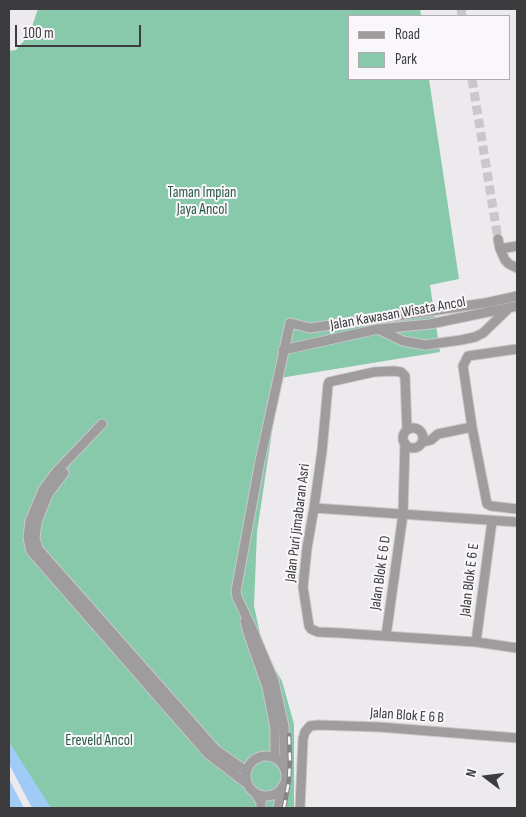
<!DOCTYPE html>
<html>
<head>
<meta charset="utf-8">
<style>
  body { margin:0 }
  #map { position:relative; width:526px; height:817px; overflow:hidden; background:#edeaed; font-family:"Sofia Sans Condensed",sans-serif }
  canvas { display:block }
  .frame { position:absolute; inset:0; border:10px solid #3c3b3d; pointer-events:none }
  .legend { position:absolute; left:348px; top:15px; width:162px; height:65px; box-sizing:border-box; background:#faf7fb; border:1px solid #aeacaf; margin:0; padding:6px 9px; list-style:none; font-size:15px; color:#3c3b3d }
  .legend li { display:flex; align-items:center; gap:10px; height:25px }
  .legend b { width:25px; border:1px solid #aeacaf }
  .north { position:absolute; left:461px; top:752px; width:50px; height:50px; -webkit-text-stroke:4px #faf7fb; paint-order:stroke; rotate:285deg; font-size:14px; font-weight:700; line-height:20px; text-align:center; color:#3c3b3d }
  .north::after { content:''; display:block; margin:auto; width:18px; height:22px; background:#3c3b3d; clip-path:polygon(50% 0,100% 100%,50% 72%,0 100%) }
  .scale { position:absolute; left:15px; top:25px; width:126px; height:22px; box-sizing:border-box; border:2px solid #3c3b3d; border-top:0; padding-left:6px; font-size:15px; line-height:18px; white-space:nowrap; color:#3c3b3d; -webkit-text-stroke:4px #faf7fb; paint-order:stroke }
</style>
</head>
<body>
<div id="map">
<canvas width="526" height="817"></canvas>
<div class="frame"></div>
<ul class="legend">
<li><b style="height:6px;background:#9e9c9c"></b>Road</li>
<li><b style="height:14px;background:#88c9ac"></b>Park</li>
</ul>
<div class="north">N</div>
<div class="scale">100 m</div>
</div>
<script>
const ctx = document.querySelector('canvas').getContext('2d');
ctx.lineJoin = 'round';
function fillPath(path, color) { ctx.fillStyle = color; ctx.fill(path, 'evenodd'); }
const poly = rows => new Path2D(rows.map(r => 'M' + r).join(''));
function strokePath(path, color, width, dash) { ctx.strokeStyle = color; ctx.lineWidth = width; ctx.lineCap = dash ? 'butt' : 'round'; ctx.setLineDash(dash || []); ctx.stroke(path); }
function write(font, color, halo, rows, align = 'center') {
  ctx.font = font + ' "Sofia Sans Condensed",sans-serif'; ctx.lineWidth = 4; ctx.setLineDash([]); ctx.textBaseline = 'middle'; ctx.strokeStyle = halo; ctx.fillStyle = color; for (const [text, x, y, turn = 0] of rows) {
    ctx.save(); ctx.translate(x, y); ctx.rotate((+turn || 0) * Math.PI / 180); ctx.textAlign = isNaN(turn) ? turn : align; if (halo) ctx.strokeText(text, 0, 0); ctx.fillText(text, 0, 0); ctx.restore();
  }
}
fillPath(poly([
  [38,9,420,9,421,16,350,16,350,79,429,79,459,279,430,285,440,352,280,378,257,532,254,606,264,651,282,681,294,724,294,808,9,808,9,51,16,50,29,35]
]), '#88c9ac');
fillPath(poly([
  [9,742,51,808,9,808]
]), '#a0cbf7');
fillPath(poly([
  [9,764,32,808,24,808,9,779]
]), '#edeaed');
strokePath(poly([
  [461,9,462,16],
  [472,79,498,239]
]), '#cac7ca', 9, [9, 4.5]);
const minor = poly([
  [498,239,500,249,505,260,509,264,517,268],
  [500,249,517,246],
  [380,330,403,341,425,345,461,340,475,337,483,333,510,307],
  [517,349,468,356,463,366,472,427,487,504,491,506,517,509],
  [283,350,378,329,430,324,517,306],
  [102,424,57,471,43,490,30,521,28,537,31,551,208,754,246,783],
  '403 438a10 10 0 1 1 20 0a10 10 0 1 1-20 0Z',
  [407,430,405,376,401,372,394,371,374,372,329,382,328,385,322,451,314,508,307,548,303,587,309,626,311,629,318,632,340,633,476,642,517,648],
  [422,442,431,440,438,434,472,427],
  [64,473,48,494,37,522,35,538,38,549,216,750,246,771],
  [314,508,517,522],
  [245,621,248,633,267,687,275,728,275,758],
  [386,636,403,514,405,443],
  [476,642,492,521],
  '246 776a20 20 0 1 1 40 0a20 20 0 1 1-40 0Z',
  [285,769,284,727,274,681,253,631,237,597,236,591,260,461,290,323,310,328,431,311,485,303,517,296],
  [256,794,261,802,261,808],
  [278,808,282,787],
  [300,808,303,739,305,732,310,726,318,725,379,727,517,738]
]);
strokePath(minor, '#cac7ca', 11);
strokePath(minor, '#9e9c9c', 9);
const rail = poly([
  [284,808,289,780,290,760,289,735]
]);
strokePath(rail, '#868487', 4.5);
strokePath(rail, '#faf7fb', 2.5, [8]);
write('15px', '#2a5b47', '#faf7fb', [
  ["Taman Impian",202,193],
  ["Jaya Ancol",202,210],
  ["Ereveld Ancol",99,741]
]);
write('15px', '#3c3b3d', '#faf7fb', [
  ["Jalan Kawasan Wisata Ancol",398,314,-10],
  ["Jalan Puri Jimabaran Asri",298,523,-83],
  ["Jalan Blok E 6 D",381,573,-82],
  ["Jalan Blok E 6 E",470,580,-83],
  ["Jalan Blok E 6 B",407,716,4]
]);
</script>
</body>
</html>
